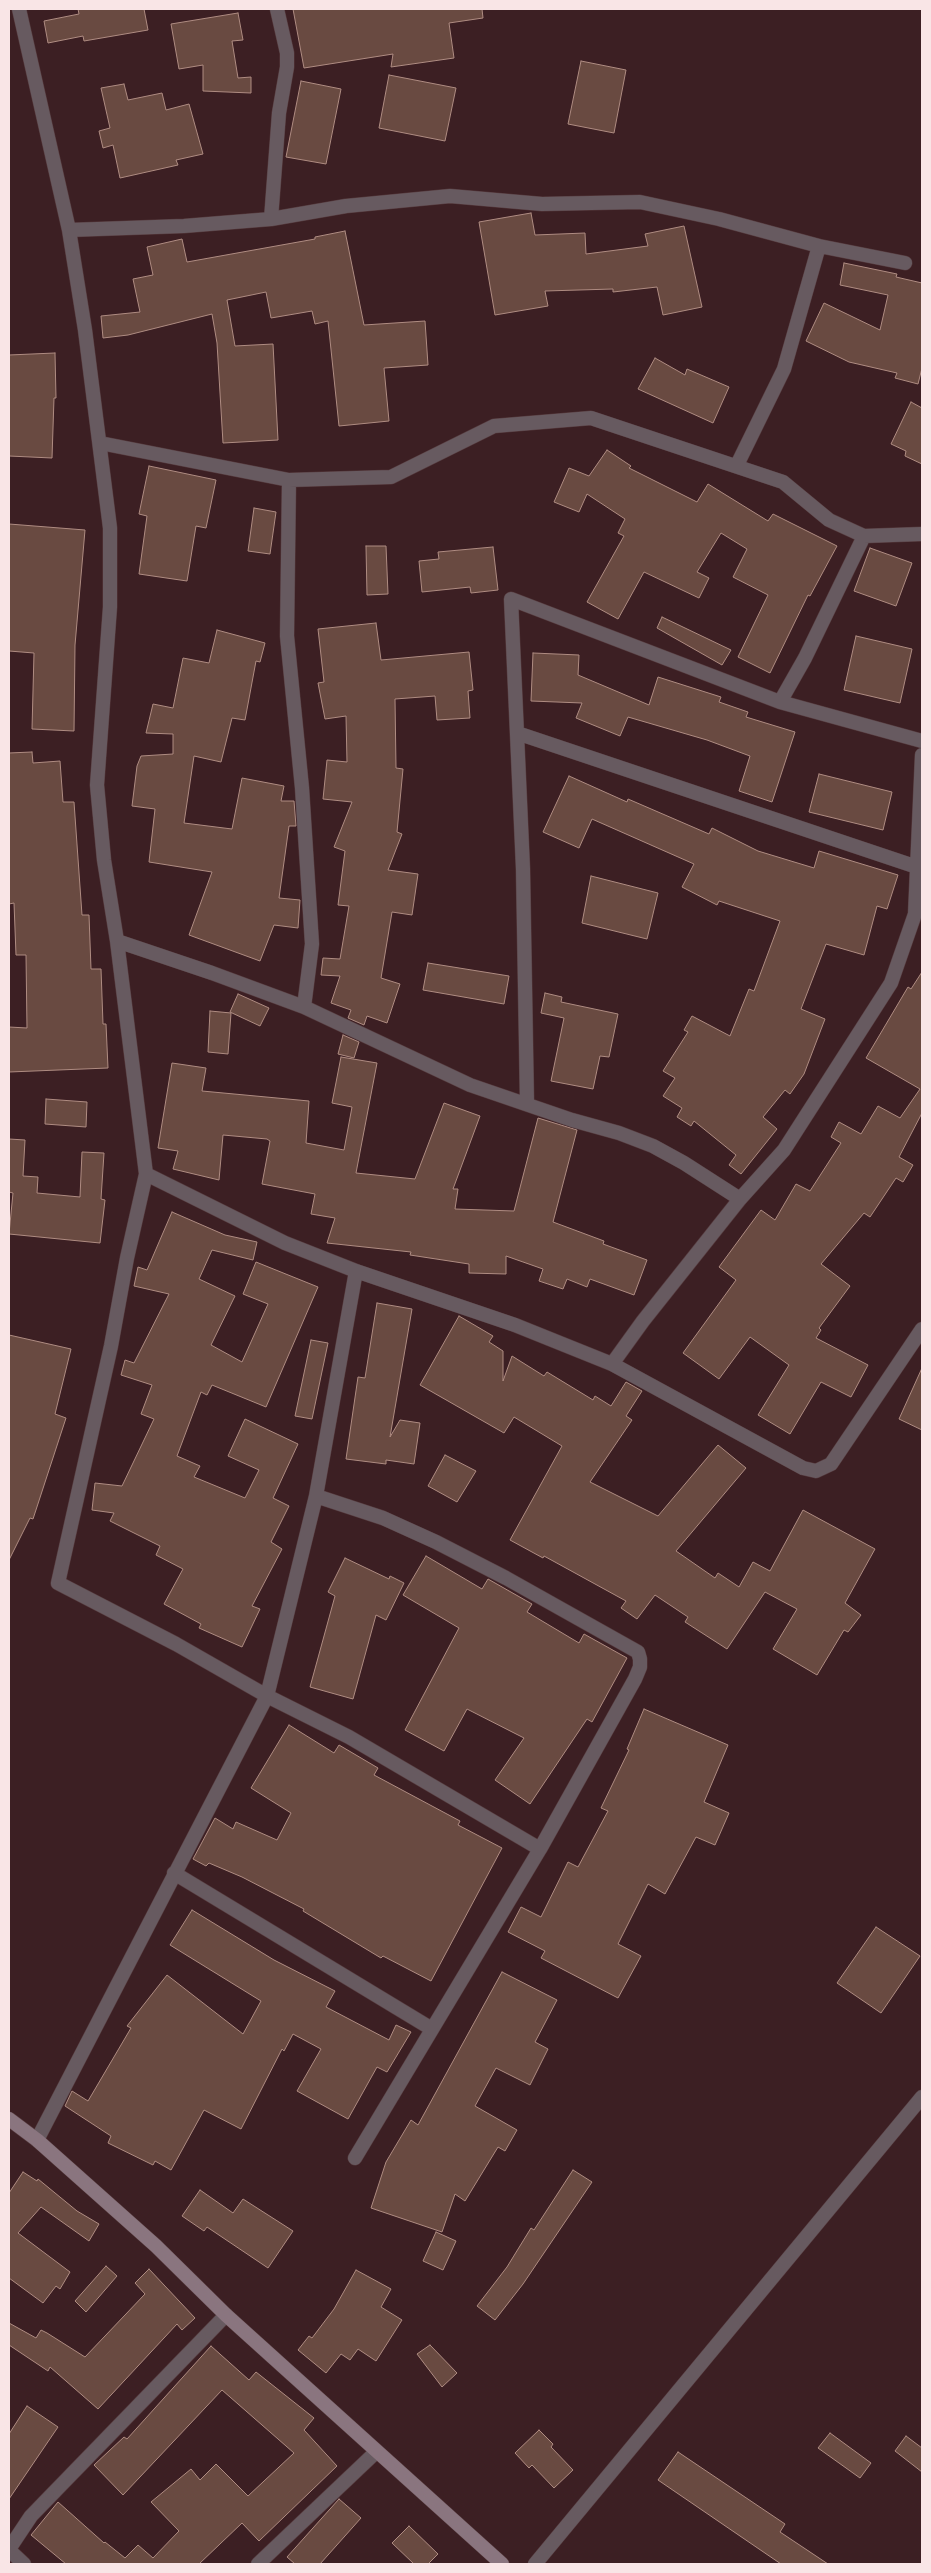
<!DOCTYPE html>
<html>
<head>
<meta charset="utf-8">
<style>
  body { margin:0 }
  #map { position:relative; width:931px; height:2573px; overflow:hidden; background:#3c1f23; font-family:Arial,sans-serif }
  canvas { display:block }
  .frame { position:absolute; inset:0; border:10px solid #f9e5e6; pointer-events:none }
</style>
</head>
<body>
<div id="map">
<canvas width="931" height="2573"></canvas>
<div class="frame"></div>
</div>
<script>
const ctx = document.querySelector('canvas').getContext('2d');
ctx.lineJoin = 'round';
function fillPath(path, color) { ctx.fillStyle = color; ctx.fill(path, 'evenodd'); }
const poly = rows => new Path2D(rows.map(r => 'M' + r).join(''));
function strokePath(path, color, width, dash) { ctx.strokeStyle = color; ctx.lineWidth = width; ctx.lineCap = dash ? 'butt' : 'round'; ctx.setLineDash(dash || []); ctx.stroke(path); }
const building = poly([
  [78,9,144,9,148,30,84,41,83,36,48,43,44,21,79,14,78,9],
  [293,9,482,9,483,18,449,23,454,58,391,67,393,54,304,68,293,9],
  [238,13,243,40,232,41,238,78,251,77,251,93,203,91,203,65,179,69,171,24,238,13],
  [581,61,626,70,614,133,568,124,581,61],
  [389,75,456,88,445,141,379,128,389,75],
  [301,81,341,89,326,164,286,157,301,81],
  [124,84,128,100,162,93,166,110,189,104,203,154,176,160,178,165,120,178,113,145,103,148,99,131,110,128,101,88,124,84],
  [531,213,535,235,585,233,586,254,648,246,645,234,684,226,702,307,663,315,657,287,613,292,613,289,545,291,548,306,495,315,479,222,531,213],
  [345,231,364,325,425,321,428,365,384,368,389,421,339,426,328,321,315,324,312,311,271,318,266,292,227,300,235,346,273,344,278,440,223,443,217,343,212,314,128,335,103,338,101,316,140,312,133,279,153,275,147,247,182,239,187,262,315,239,315,237,345,231],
  [844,263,897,274,896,277,922,283,922,368,918,384,895,378,897,373,849,362,806,341,824,303,880,330,888,295,840,285,844,263],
  [55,353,56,398,54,398,52,458,9,456,9,355,55,353],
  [655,358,685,375,687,369,729,387,713,423,638,389,655,358],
  [911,402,922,408,922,464,905,456,906,451,891,444,911,402],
  [607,450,631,466,629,468,697,502,708,484,768,521,773,514,837,546,810,596,808,595,770,673,738,657,768,595,733,577,747,549,721,533,697,572,709,578,699,598,644,572,618,619,587,602,624,536,618,533,625,519,587,494,579,512,554,502,569,468,589,476,607,450],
  [149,466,216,480,206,528,196,526,187,581,139,574,147,516,139,514,149,466],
  [254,508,276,512,270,554,248,551,254,508],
  [9,524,85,530,75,645,74,731,32,729,34,653,9,651,9,524],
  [366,546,386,546,388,594,367,595,366,546],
  [493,547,498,590,471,593,470,587,422,592,419,561,439,559,438,552,493,547],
  [870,548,912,563,896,606,854,591,870,548],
  [662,617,731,650,722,665,657,628,662,617],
  [376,623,381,660,469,652,473,690,468,691,470,718,437,720,435,696,395,699,396,768,403,769,397,832,402,834,388,870,418,874,412,915,392,912,381,978,400,984,387,1023,367,1016,364,1025,348,1018,351,1010,331,1003,340,976,321,975,323,958,340,959,349,906,338,905,345,851,334,847,352,802,323,799,327,760,347,762,346,716,325,719,318,683,324,682,318,629,376,623],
  [217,630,265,643,260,662,256,661,245,720,232,718,221,762,194,756,184,823,232,829,242,778,284,786,281,801,294,801,296,826,289,826,279,898,300,900,298,928,274,925,260,961,189,935,212,872,149,862,155,809,132,806,137,766,141,756,173,754,173,734,146,733,153,704,173,708,183,658,209,663,217,630],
  [856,636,912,649,900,703,844,690,856,636],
  [533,653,579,655,578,675,649,705,658,677,721,697,719,702,748,712,746,717,795,732,772,802,739,791,750,756,707,740,628,717,620,736,576,718,582,703,531,701,533,653],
  [32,752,33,763,60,761,63,802,74,802,82,915,89,915,91,969,101,969,103,1024,106,1024,108,1068,9,1072,9,1027,27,1028,26,955,16,955,14,903,9,904,9,753,32,752],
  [819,774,892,792,883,830,809,812,819,774],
  [569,776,627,802,628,799,709,834,712,828,758,851,814,868,819,851,898,875,887,909,877,906,864,955,826,944,801,1009,825,1019,804,1074,790,1094,785,1090,763,1117,777,1129,741,1174,729,1165,736,1155,694,1121,691,1126,677,1117,682,1108,663,1096,675,1078,663,1071,688,1032,684,1030,692,1016,730,1036,749,989,754,991,780,921,719,901,717,905,682,887,694,864,592,819,579,848,543,832,569,776],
  [591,876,658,893,647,939,582,923,591,876],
  [428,963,509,976,504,1004,423,990,428,963],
  [922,972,922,1113,899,1157,913,1165,903,1182,896,1178,870,1217,864,1213,821,1264,850,1286,819,1328,821,1330,816,1338,868,1365,851,1397,821,1382,790,1434,758,1415,789,1365,750,1337,719,1379,683,1353,736,1280,719,1267,761,1210,775,1220,796,1184,810,1191,841,1143,831,1137,839,1122,861,1134,878,1106,900,1118,920,1089,866,1058,908,987,911,989,922,972],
  [545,993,562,997,561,1002,618,1014,609,1057,600,1056,593,1089,551,1081,564,1018,541,1013,545,993],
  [238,994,269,1008,260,1026,230,1012,238,994],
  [210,1011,231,1013,228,1054,208,1052,210,1011],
  [343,1035,359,1042,354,1058,338,1054,343,1035],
  [341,1057,377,1063,356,1173,415,1179,444,1103,480,1116,453,1189,458,1189,455,1209,514,1211,538,1118,577,1130,553,1222,604,1241,603,1244,647,1260,634,1295,590,1279,587,1287,567,1279,563,1289,539,1281,543,1269,506,1256,506,1274,469,1273,469,1264,410,1255,411,1252,327,1243,335,1218,311,1214,315,1194,262,1184,270,1141,267,1139,223,1135,219,1180,173,1169,178,1151,158,1148,172,1063,206,1068,202,1091,309,1101,306,1143,344,1150,352,1107,332,1103,341,1057],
  [46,1099,87,1102,86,1127,45,1124,46,1099],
  [9,1139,25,1140,23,1176,38,1177,37,1193,80,1197,82,1152,104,1153,101,1199,105,1200,100,1243,9,1234,13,1193,9,1192,9,1139],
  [172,1212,225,1235,257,1242,253,1260,212,1250,199,1279,235,1296,211,1345,242,1362,268,1304,243,1294,256,1262,318,1287,266,1407,212,1385,207,1395,201,1392,177,1456,200,1466,194,1477,245,1498,259,1470,228,1456,245,1419,298,1444,273,1498,289,1506,271,1542,282,1549,252,1606,260,1609,242,1647,199,1628,201,1624,164,1604,183,1569,156,1555,160,1546,110,1521,114,1513,92,1510,95,1483,122,1486,154,1419,141,1414,152,1385,121,1375,125,1360,134,1363,169,1294,134,1286,138,1267,147,1270,172,1212],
  [377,1303,412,1309,390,1437,400,1420,420,1423,414,1464,386,1460,386,1464,346,1459,358,1377,365,1378,377,1303],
  [459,1316,493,1336,489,1342,503,1351,503,1381,512,1356,544,1376,547,1372,593,1400,595,1396,611,1406,626,1382,642,1391,626,1416,632,1420,590,1482,658,1516,718,1445,746,1468,676,1551,715,1578,718,1573,739,1587,753,1562,770,1571,803,1510,875,1549,845,1603,861,1615,848,1632,844,1630,817,1675,773,1649,797,1609,765,1592,727,1649,685,1622,688,1617,655,1595,637,1619,621,1608,626,1601,544,1556,543,1558,510,1540,562,1446,514,1417,504,1433,420,1385,459,1316],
  [9,1335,71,1349,55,1414,66,1418,33,1519,30,1518,9,1560,9,1335],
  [311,1340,328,1343,312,1419,295,1416,311,1340],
  [922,1368,922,1430,899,1419,922,1368],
  [445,1455,476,1471,457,1502,428,1486,445,1455],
  [426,1556,482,1589,488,1579,532,1604,527,1612,579,1643,584,1634,627,1658,592,1722,587,1719,530,1804,495,1780,524,1738,467,1709,444,1751,405,1730,459,1628,403,1595,426,1556],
  [345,1558,389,1579,390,1576,404,1583,386,1620,376,1615,353,1699,310,1687,335,1596,328,1592,345,1558],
  [644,1709,728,1745,704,1802,729,1813,715,1845,696,1837,665,1894,648,1884,618,1944,641,1956,618,1998,541,1958,545,1951,508,1932,521,1907,541,1917,568,1862,578,1867,608,1811,601,1808,629,1750,627,1749,644,1709],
  [289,1725,334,1753,339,1745,378,1768,374,1775,460,1821,458,1825,502,1848,431,1981,383,1956,381,1958,303,1911,304,1909,242,1877,209,1863,206,1866,193,1859,215,1818,233,1829,236,1822,277,1840,291,1813,251,1788,289,1725],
  [192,1910,274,1960,335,1991,326,2007,389,2040,396,2025,411,2032,387,2072,377,2067,348,2119,297,2091,321,2049,293,2034,284,2051,282,2049,241,2129,204,2110,171,2170,155,2161,153,2165,108,2143,111,2136,65,2106,72,2091,88,2101,131,2028,127,2026,167,1975,243,2034,261,2001,170,1945,192,1910],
  [876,1927,920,1956,881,2013,837,1983,876,1927],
  [502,1972,557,2000,535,2042,548,2049,530,2085,496,2068,475,2106,517,2130,505,2151,498,2147,465,2201,455,2194,442,2232,371,2208,386,2162,411,2120,418,2125,502,1972],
  [573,2170,592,2182,523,2284,495,2320,477,2306,507,2267,531,2228,534,2230,573,2170],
  [23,2172,37,2181,38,2179,77,2211,99,2224,89,2241,41,2207,18,2233,70,2272,60,2289,56,2286,43,2303,9,2278,9,2193,23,2172],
  [200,2190,233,2213,243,2199,293,2231,268,2268,207,2227,204,2231,182,2216,200,2190],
  [436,2232,456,2241,443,2270,423,2261,436,2232],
  [106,2266,117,2276,86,2312,75,2301,106,2266],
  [149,2269,195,2318,182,2330,177,2324,98,2409,50,2367,48,2371,9,2345,9,2323,36,2338,41,2330,47,2333,85,2357,145,2294,135,2283,149,2269],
  [356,2270,391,2289,381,2307,402,2320,376,2361,358,2349,350,2360,341,2354,326,2373,298,2350,309,2336,312,2338,334,2309,356,2270],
  [430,2345,457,2373,442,2387,417,2354,430,2345],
  [211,2346,249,2380,256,2372,314,2418,304,2430,337,2466,259,2541,242,2523,199,2564,66,2564,31,2535,58,2502,104,2543,105,2542,125,2558,138,2545,153,2558,179,2531,151,2502,191,2469,200,2480,216,2464,248,2496,294,2453,222,2390,123,2495,94,2465,124,2437,127,2439,211,2346],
  [27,2406,58,2427,9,2499,9,2434,27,2406],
  [539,2430,553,2444,551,2447,573,2470,554,2488,532,2465,529,2468,515,2453,539,2430],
  [830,2433,871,2463,860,2478,818,2448,830,2433],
  [906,2436,922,2448,922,2472,895,2451,906,2436],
  [678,2452,785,2524,780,2532,828,2564,781,2564,658,2480,678,2452],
  [339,2499,361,2518,320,2564,295,2564,287,2557,339,2499],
  [409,2526,438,2554,428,2564,414,2564,392,2543,409,2526]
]);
fillPath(building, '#694a41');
strokePath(building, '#af8c82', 1);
const minor = poly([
  [19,9,69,230,85,330,110,528,110,607,97,785,104,860,117,941,146,1174,127,1258,111,1346,58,1583,176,1644,267,1696,349,1737,540,1849],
  [271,219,279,113,287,67,287,53,277,9],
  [69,230,184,226,271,219,346,206,450,196,542,204,640,202,719,219,819,246,905,263],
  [100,443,289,480,391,477,494,426,591,418,783,482,829,520,864,536,922,534],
  [737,465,784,369,819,246],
  [289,480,287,636,302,788,312,944,304,1007],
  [780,702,805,658,864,536],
  [517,733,917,867],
  [117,941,212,973,304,1007,470,1085,572,1120,619,1133,653,1146,684,1163,740,1199],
  [527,1103,523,869,511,599,780,702,922,741],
  [146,1174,285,1243,356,1271,515,1325,612,1364,803,1468,816,1471,831,1464,922,1329],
  [612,1364,643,1321,740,1199,784,1150,891,983,915,914,922,755],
  [316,1496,383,1518,436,1542,506,1578,638,1652,640,1659,640,1667,635,1679,540,1849,355,2158],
  [174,1873,432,2029],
  [37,2140,267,1696,316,1496,356,1271],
  [9,2549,31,2516,226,2315],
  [9,2550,24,2564],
  [258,2564,376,2452],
  [535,2564,922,2097]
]);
const secondary = poly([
  [9,2119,37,2140,156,2246,226,2315,502,2564]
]);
strokePath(minor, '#563b3e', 15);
strokePath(secondary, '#563b3e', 15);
strokePath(minor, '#675a60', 14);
strokePath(secondary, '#8a757f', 14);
</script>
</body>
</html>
